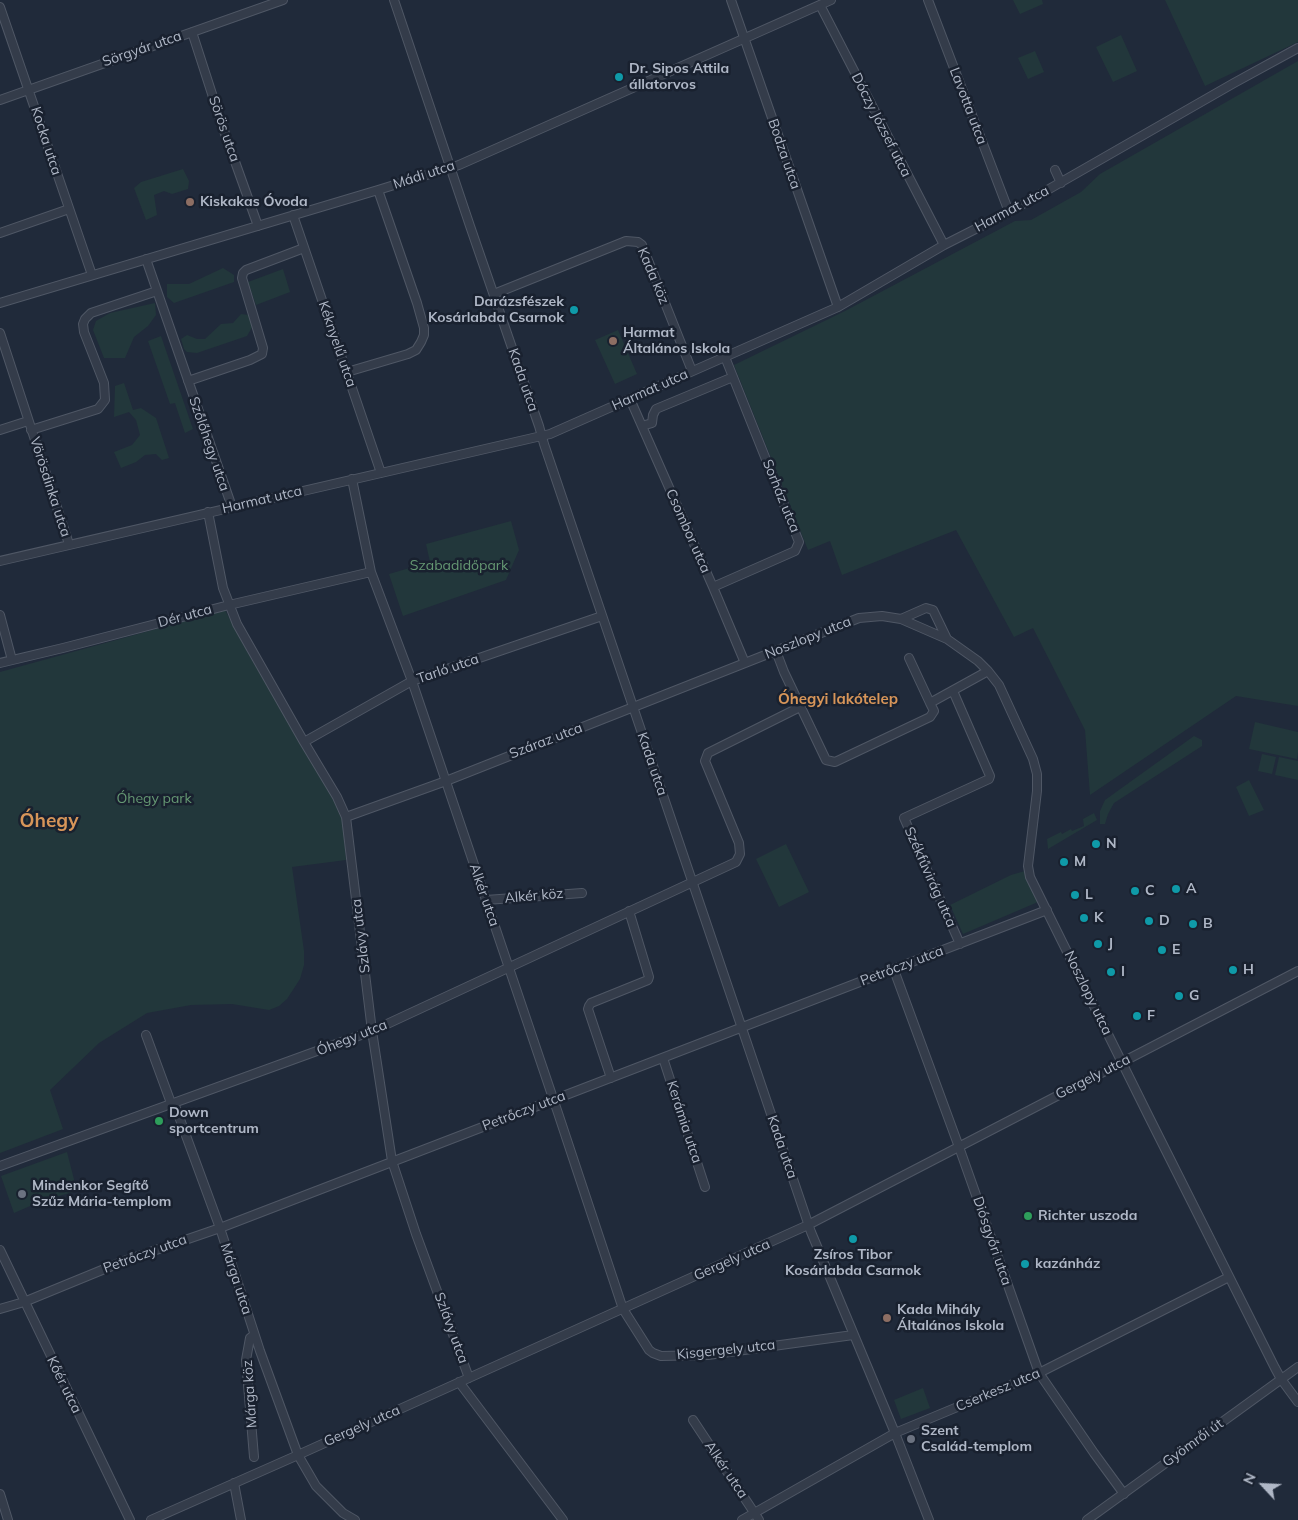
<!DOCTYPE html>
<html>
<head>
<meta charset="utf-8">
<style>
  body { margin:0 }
  #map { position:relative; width:1298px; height:1520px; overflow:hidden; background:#202a3a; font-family:Mulish,sans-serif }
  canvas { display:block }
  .north { position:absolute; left:1238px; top:1460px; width:50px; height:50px; -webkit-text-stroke:4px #19212f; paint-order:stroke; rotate:295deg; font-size:14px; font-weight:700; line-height:20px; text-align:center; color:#afb7c6 }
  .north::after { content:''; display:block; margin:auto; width:18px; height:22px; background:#afb7c6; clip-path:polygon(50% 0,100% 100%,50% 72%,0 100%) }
</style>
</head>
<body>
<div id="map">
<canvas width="1298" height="1520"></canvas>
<div class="north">N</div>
</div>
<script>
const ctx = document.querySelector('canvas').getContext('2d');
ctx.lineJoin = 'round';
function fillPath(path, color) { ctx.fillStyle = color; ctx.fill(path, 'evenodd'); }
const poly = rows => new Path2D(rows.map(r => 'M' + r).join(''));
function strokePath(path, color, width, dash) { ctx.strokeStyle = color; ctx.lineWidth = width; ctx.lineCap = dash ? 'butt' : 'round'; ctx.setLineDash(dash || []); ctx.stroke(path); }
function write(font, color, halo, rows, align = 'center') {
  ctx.font = font + ' Mulish,sans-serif'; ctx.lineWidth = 5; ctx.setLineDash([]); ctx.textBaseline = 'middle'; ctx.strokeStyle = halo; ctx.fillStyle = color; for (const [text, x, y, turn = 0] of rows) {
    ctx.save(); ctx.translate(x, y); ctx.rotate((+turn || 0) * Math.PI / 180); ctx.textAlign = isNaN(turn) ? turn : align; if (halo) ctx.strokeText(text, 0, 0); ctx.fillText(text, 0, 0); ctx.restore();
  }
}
fillPath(poly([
  [1013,0,1042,0,1043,4,1020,14],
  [1165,0,1298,0,1298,42,1205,86],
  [1121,35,1137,71,1113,82,1096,47],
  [1035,51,1044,72,1028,79,1018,58],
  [1298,61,1298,706,1236,696,1090,795,1085,730,1033,628,1014,637,956,530,842,575,830,541,808,550,734,365,845,311,1015,221,1031,220,1081,192,1100,174],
  [183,169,189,181,188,189,172,194,164,191,154,195,157,215,146,220,134,188,141,182],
  [223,268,234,275,234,282,174,303,167,297,167,284,189,284],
  [283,269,290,292,256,305,248,282],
  [155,303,156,315,148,326,134,337,125,358,104,358,93,330,96,321,110,313],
  [241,314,249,315,254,324,247,336,197,353,187,352,184,349,181,339,187,335,197,339,205,339,221,324,233,323],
  [618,330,637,374,615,384,595,340],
  [161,336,193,429,185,433,175,403,170,404,148,341],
  [124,383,133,410,141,408,156,418,169,458,162,460,156,454,145,455,136,462,121,468,114,452,132,445,140,435,136,420,129,412,114,417,115,386],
  [511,521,519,550,506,580,403,616,389,574,430,562,426,544],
  [225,610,253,662,333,797,343,819,346,860,292,867,304,951,304,965,300,979,287,999,279,1006,269,1010,232,1004,191,1005,147,1013,99,1043,50,1090,63,1129,0,1153,0,672],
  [1255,722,1298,732,1298,752,1297,759,1249,749],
  [1194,736,1202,740,1202,746,1114,803,1108,814,1105,824,1100,824,1100,811,1105,800],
  [1262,754,1276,757,1272,774,1258,771],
  [1279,757,1298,761,1298,780,1275,775],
  [1249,780,1264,810,1249,816,1236,787],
  [1094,813,1097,820,1048,849,1047,839,1061,832,1062,834,1071,829,1072,831,1084,826,1083,819],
  [786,844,809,892,779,907,756,859],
  [1025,871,1038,902,963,934,950,905,1011,875],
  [67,1152,77,1191,44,1200,14,1213,1,1176],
  [923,1388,930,1408,901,1419,894,1400]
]), '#22373b');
const minor = poly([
  [394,0,470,226,539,426,544,444,811,1232,895,1433,929,1520],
  [731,0,838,307],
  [928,0,1009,212],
  [820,5,944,245],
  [0,7,92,275],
  [192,32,223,128,258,226],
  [0,100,283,0],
  [1055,170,1061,183],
  [293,215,381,473],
  [0,233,69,209],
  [146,259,232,507],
  [494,294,626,241,638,242,642,245,692,371],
  [0,303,378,190,459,165,831,0],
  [0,333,69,544],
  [347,372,408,354,416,350,421,342,424,335,424,328,417,303,378,190],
  [188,381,250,360,262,354,263,348,242,278,243,273,246,270,304,248],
  [630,399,713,587,745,663],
  [642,426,652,423,653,415,656,409,733,377],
  [0,430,28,421],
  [31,430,98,409,105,400,104,383,84,332,83,324,85,319,91,313,157,291],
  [352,479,371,572,412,681,558,1113,623,1309,649,1350,653,1353,661,1356,708,1355,853,1335],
  [208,512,223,588,237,624,304,742,337,797,346,817,372,1031,392,1161,416,1234,469,1378],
  [0,561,550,434,838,307,944,245,1009,212,1234,83,1298,48],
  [713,587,795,551,799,542,725,357],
  [0,615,12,660],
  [901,619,926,608,933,610,947,639],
  [776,651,784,672,826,760,835,762,930,717,934,711,930,703,988,671],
  [909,658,930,703],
  [0,663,63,648,229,605,371,572],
  [953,691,990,776,989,779,904,818,960,944],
  [304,742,412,681,602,616],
  [346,817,446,781,859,618,882,616,901,619,947,639,978,661,988,671,999,685,1033,759,1037,774,1037,791,1028,866,1030,877,1149,1117,1275,1368,1281,1379,1298,1402],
  [486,900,582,893],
  [894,970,959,1147,1039,1373,1094,1453,1124,1494],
  [146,1035,171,1103],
  [663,1058,705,1187],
  [611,1078,588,1009,589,1006,591,1003,648,980,649,977,629,911],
  [174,1103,220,1228,260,1351,298,1455,316,1486,343,1513,355,1520],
  [0,1166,372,1031,736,862,740,854,739,843,705,761,708,753,800,707],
  [0,1250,130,1520],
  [0,1309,24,1302,124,1261,220,1228,1047,910],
  [459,1382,563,1520],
  [693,1420,759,1520],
  [254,1457,246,1360,250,1338,254,1335],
  [234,1483,241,1520],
  [0,1494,8,1520],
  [151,1520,298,1455,808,1225,1298,971],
  [742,1520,895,1433,1039,1373,1229,1277],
  [1087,1520,1298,1367]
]);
strokePath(minor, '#4f5765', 10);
strokePath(minor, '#343c4a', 8);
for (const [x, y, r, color] of [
  [619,77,5,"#0f9aa8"],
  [190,202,5,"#8d6e63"],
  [574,310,5,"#0f9aa8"],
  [613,341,5,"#8d6e63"],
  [1096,844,5,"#0f9aa8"],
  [1064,862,5,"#0f9aa8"],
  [1176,889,5,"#0f9aa8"],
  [1135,891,5,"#0f9aa8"],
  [1075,895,5,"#0f9aa8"],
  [1084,918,5,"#0f9aa8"],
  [1149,921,5,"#0f9aa8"],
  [1193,924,5,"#0f9aa8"],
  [1098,944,5,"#0f9aa8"],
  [1162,950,5,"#0f9aa8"],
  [1233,970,5,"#0f9aa8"],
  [1111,972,5,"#0f9aa8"],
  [1179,996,5,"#0f9aa8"],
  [1137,1016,5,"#0f9aa8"],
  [159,1121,5,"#2e9e5b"],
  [22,1194,5,"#6b7280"],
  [1028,1216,5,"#2e9e5b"],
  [853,1239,5,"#0f9aa8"],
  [1025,1264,5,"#0f9aa8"],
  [887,1318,5,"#8d6e63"],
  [911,1439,5,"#6b7280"]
]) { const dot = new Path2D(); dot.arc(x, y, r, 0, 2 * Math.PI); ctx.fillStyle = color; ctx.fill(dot); strokePath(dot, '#19212f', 2); }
write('14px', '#afb7c6', '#19212f', [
  ["Sörgyár utca",142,49,-19],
  ["Lavotta utca",968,106,69],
  ["Dóczy József utca",881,125,63],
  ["Sörös utca",224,129,71],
  ["Kocka utca",46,141,72],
  ["Bodza utca",784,154,71],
  ["Mádi utca",424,175,-18],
  ["Harmat utca",1012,209,-28],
  ["Kada köz",653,276,67],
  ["Kéknyelű utca",337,344,71],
  ["Kada utca",523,380,71],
  ["Harmat utca",650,390,-24],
  ["Szőlőhegy utca",209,444,71],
  ["Vörösdinka utca",50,487,72],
  ["Sorház utca",781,496,68],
  ["Harmat utca",262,500,-13],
  ["Csombor utca",688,531,66],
  ["Dér utca",185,616,-15],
  ["Noszlopy utca",808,638,-22],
  ["Tarló utca",448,669,-19],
  ["Száraz utca",546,741,-21],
  ["Kada utca",652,764,71],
  ["Székfűvirág utca",930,877,66],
  ["Alkér utca",484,895,71],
  ["Alkér köz",534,896,-5],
  ["Szlávy utca",361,936,-97],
  ["Petrőczy utca",902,966,-21],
  ["Noszlopy utca",1088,993,64],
  ["Óhegy utca",352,1038,-22],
  ["Gergely utca",1093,1077,-27],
  ["Petrőczy utca",524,1111,-21],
  ["Kerámia utca",684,1122,72],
  ["Kada utca",782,1147,71],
  ["Diósgyőri utca",992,1241,71],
  ["Petrőczy utca",145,1254,-20],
  ["Gergely utca",732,1260,-24],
  ["Márga utca",236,1279,72],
  ["Szlávy utca",451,1328,70],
  ["Kisgergely utca",726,1350,-6],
  ["Kőér utca",64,1385,64],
  ["Cserkesz utca",998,1390,-23],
  ["Márga köz",250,1394,-94],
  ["Gergely utca",362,1426,-24],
  ["Gyömrői út",1193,1443,-36],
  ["Alkér utca",726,1470,56]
]);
write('bold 14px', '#afb7c6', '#19212f', [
  ["Dr. Sipos Attila",629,69],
  ["állatorvos",629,85],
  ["Kiskakas Óvoda",200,202],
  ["Darázsfészek",564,302,"right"],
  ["Kosárlabda Csarnok",564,318,"right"],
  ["Harmat",623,333],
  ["Általános Iskola",623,349],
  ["N",1106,844],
  ["M",1074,862],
  ["A",1186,889],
  ["C",1145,891],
  ["L",1085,895],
  ["K",1094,918],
  ["D",1159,921],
  ["B",1203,924],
  ["J",1108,944],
  ["E",1172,950],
  ["H",1243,970],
  ["I",1121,972],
  ["G",1189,996],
  ["F",1147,1016],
  ["Down",169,1113],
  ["sportcentrum",169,1129],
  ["Mindenkor Segítő",32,1186],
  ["Szűz Mária-templom",32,1202],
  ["Richter uszoda",1038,1216],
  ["Zsíros Tibor",853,1255,"center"],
  ["Kosárlabda Csarnok",853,1271,"center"],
  ["kazánház",1035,1264],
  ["Kada Mihály",897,1310],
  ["Általános Iskola",897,1326],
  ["Szent",921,1431],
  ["Család-templom",921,1447]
], 'left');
write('14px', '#659873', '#19212f', [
  ["Szabadidőpark",459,566],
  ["Óhegy park",154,799]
]);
write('bold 15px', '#d79559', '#19212f', [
  ["Óhegyi lakótelep",838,699]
]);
write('bold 19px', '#d79559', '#19212f', [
  ["Óhegy",49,821]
]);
</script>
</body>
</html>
